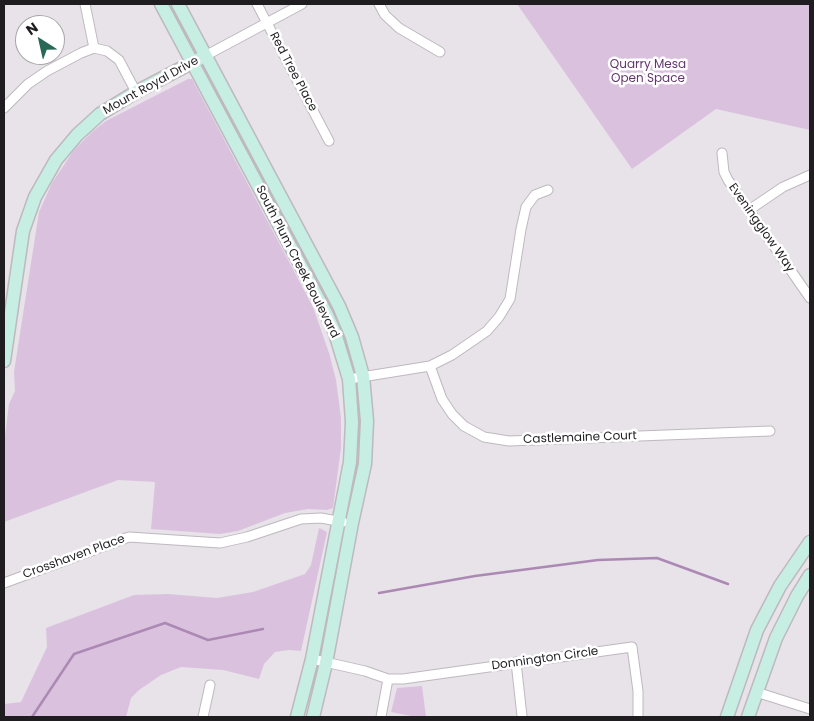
<!DOCTYPE html>
<html>
<head>
<meta charset="utf-8">
<style>
  body { margin:0 }
  #map { position:relative; width:814px; height:721px; overflow:hidden; background:#e8e2e9; font-family:Poppins,sans-serif }
  canvas { display:block }
  .frame { position:absolute; inset:0; border:5px solid #1f1d20; pointer-events:none }
  .north { position:absolute; left:15px; top:15px; width:50px; height:50px; box-sizing:border-box; background:#fff; border:1px solid #a5a5a6; border-radius:50%; rotate:325deg; font-size:14px; font-weight:700; line-height:20px; text-align:center; color:#1f1d20 }
  .north::after { content:''; display:block; margin:auto; width:18px; height:22px; background:#296855; clip-path:polygon(50% 0,100% 100%,50% 72%,0 100%) }
</style>
</head>
<body>
<div id="map">
<canvas width="814" height="721"></canvas>
<div class="frame"></div>
<div class="north">N</div>
</div>
<script>
const ctx = document.querySelector('canvas').getContext('2d');
ctx.lineJoin = 'round';
function fillPath(path, color) { ctx.fillStyle = color; ctx.fill(path, 'evenodd'); }
const poly = rows => new Path2D(rows.map(r => 'M' + r).join(''));
function strokePath(path, color, width, dash) { ctx.strokeStyle = color; ctx.lineWidth = width; ctx.lineCap = dash ? 'butt' : 'round'; ctx.setLineDash(dash || []); ctx.stroke(path); }
function write(font, color, halo, rows, align = 'center') {
  ctx.font = font + ' Poppins,sans-serif'; ctx.lineWidth = 5; ctx.setLineDash([]); ctx.textBaseline = 'middle'; ctx.strokeStyle = halo; ctx.fillStyle = color; for (const [text, x, y, turn = 0] of rows) {
    ctx.save(); ctx.translate(x, y); ctx.rotate((+turn || 0) * Math.PI / 180); ctx.textAlign = isNaN(turn) ? turn : align; if (halo) ctx.strokeText(text, 0, 0); ctx.fillText(text, 0, 0); ctx.restore();
  }
}
fillPath(poly([
  [517,4,810,4,810,130,716,109,632,169],
  [188,79,192,79,313,307,329,353,336,380,341,418,341,448,333,508,327,510,308,509,285,513,238,531,220,534,151,529,155,482,118,480,4,522,4,443,9,404,15,391,14,372,39,212,52,183,74,150,92,132,106,121],
  [319,528,327,532,301,651,289,650,275,652,264,664,259,679,223,670,181,667,161,675,139,690,131,698,126,717,4,717,4,704,21,702,47,647,46,628,134,595,168,594,217,598,253,592,305,574,311,565],
  [422,686,426,717,416,717,391,712,397,688]
]), '#dac2df');
strokePath(poly([
  [379,593,475,576,598,560,657,558,728,584],
  [32,717,74,654,165,623,208,640,263,629]
]), '#ac89b4', 2.5);
const street = poly([
  [85,4,94,48],
  [257,4,329,141],
  [379,4,385,15,399,28,440,52],
  [205,56,302,4],
  [4,108,28,84,47,71,81,53,94,48,107,51,119,60,136,92],
  [722,153,724,172,728,180,810,298],
  [749,210,783,187,810,175],
  [430,366,442,399,452,414,464,426,484,437,509,441,770,431],
  [349,379,430,366,452,355,487,331,499,317,510,299,521,229,526,207,535,195,548,190],
  [4,583,129,537,220,543,247,537,301,519,321,518,343,522],
  [312,659,365,671,388,679,403,679,632,647,638,691,638,717],
  [516,662,522,716],
  [756,692,810,709],
  [203,717,210,685],
  [381,717,388,679]
]);
const secondary = poly([
  [161,4,326,313,335,333,349,379,352,422,350,462,312,659,297,717],
  [178,4,339,306,352,337,363,376,367,421,365,464,352,523,326,663,313,717],
  [4,361,23,231,35,197,56,160,77,135,100,114,136,92,199,59],
  [727,717,757,630,780,586,810,542],
  [748,717,776,638,797,596,810,575]
]);
strokePath(street, '#beb8bf', 11);
strokePath(secondary, '#beb8bf', 15);
strokePath(street, '#fff', 9);
strokePath(secondary, '#c7eee3', 12);
write('12px', '#63366d', '#fff', [
  ["Quarry Mesa",648,65],
  ["Open Space",648,79]
]);
write('12px', '#1f1d20', '#fff', [
  ["Red Tree Place",293,72,62],
  ["Mount Royal Drive",151,86,-29],
  ["Eveningglow Way",761,228,55],
  ["South Plum Creek Boulevard",297,262,63],
  ["Castlemaine Court",580,438,-2],
  ["Crosshaven Place",74,557,-20],
  ["Donnington Circle",545,659,-8]
]);
</script>
</body>
</html>
